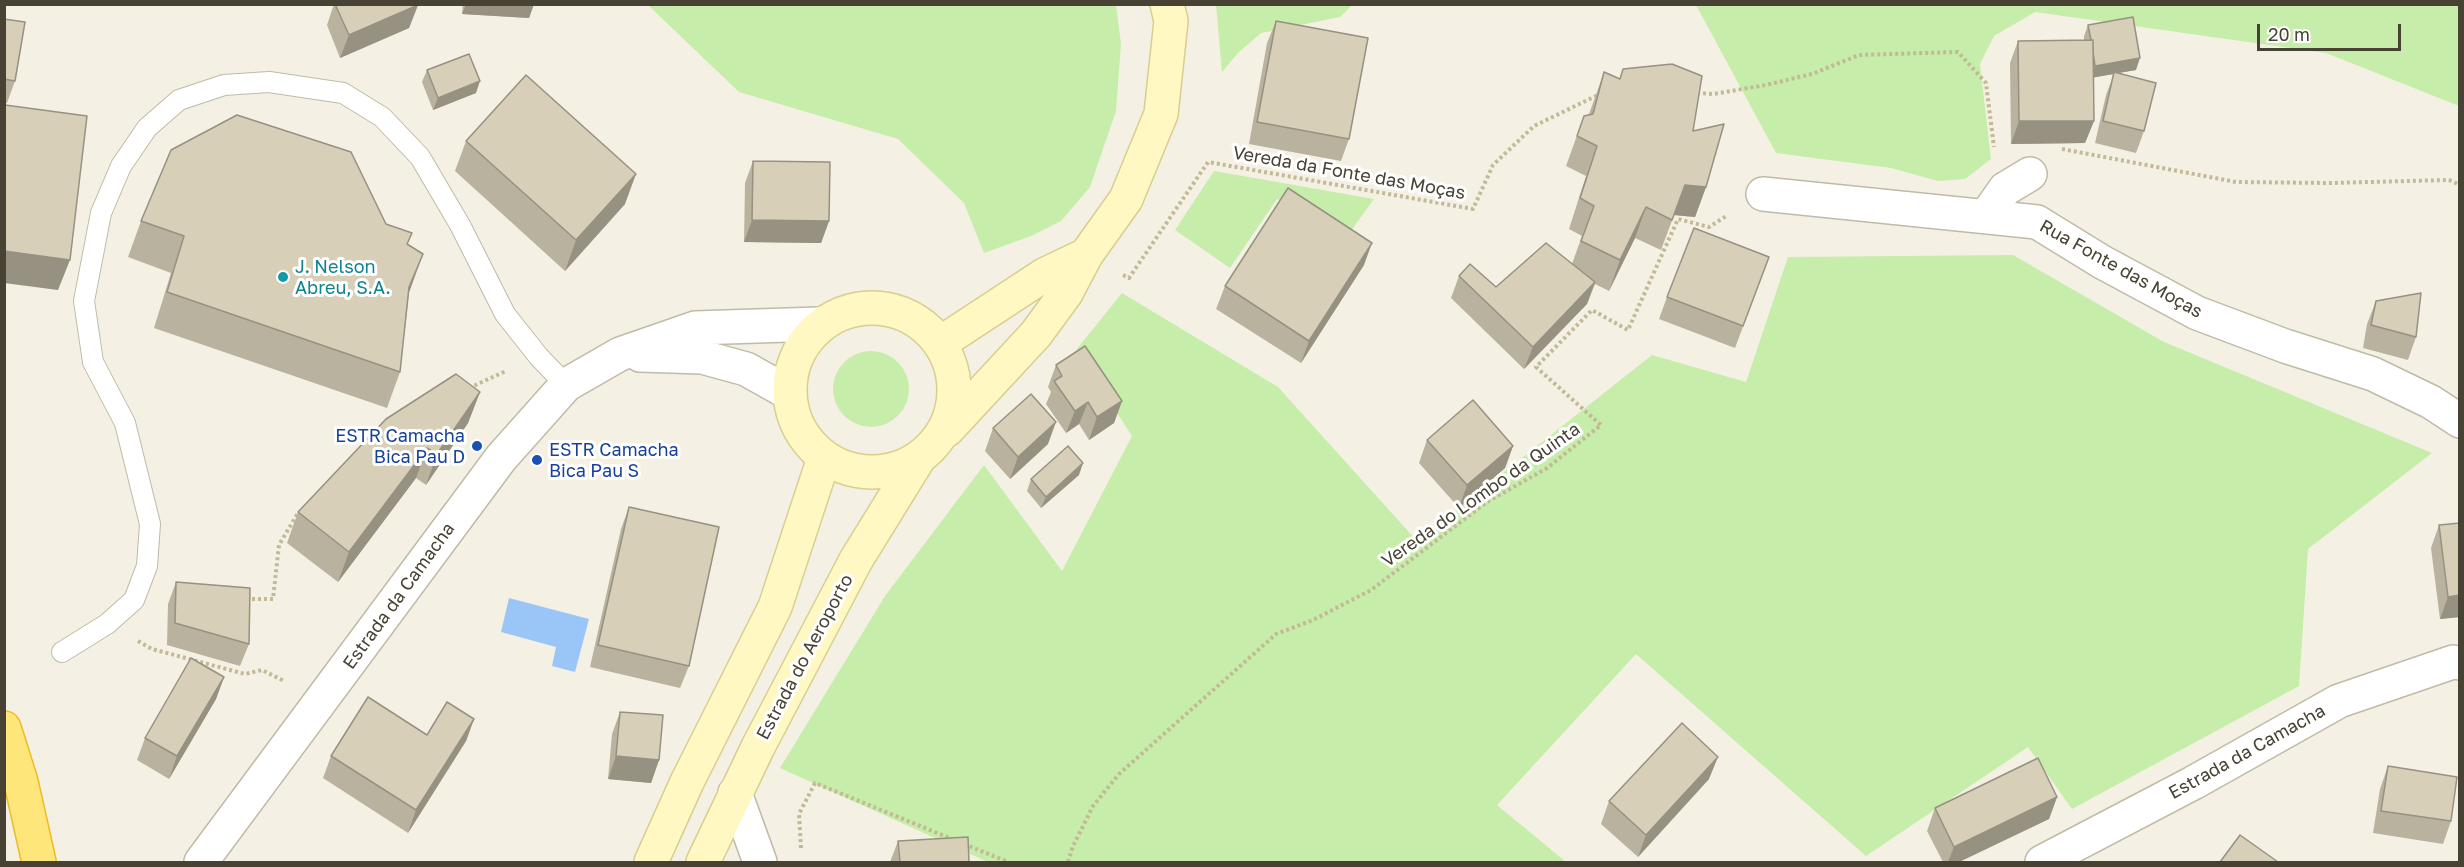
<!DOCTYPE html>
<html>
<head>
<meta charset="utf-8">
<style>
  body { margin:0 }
  #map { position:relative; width:2464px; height:867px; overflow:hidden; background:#f4f1e4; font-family:"Golos Text",sans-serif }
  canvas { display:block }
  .frame { position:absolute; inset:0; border:6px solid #474233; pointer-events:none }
  .scale { position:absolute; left:2257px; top:24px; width:144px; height:27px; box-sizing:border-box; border:3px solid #474233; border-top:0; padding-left:8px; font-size:18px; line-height:21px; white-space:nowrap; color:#474233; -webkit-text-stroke:4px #fff; paint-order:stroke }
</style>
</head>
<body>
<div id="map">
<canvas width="2464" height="867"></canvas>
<div class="frame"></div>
<div class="scale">20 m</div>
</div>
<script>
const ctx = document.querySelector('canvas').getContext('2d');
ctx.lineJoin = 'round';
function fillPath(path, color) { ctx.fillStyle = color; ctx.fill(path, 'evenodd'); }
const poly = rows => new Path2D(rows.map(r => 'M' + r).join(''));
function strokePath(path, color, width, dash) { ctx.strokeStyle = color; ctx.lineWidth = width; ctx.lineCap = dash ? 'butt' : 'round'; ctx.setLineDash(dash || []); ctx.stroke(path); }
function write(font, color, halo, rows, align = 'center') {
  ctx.font = font + ' "Golos Text",sans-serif'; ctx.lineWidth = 6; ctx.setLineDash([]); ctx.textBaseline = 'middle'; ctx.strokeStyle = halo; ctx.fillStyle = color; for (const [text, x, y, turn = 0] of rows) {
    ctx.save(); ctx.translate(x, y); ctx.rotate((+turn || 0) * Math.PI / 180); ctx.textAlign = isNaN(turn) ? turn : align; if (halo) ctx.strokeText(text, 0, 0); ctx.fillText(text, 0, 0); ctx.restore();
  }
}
fillPath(poly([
  [648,5,1116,5,1121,44,1116,111,1090,187,1061,221,1031,236,984,253,964,203,898,139,739,92],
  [1216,5,1352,5,1340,17,1261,33,1238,53,1222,72],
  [1696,5,2459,5,2459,106,2326,53,2035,12,1994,36,1980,64,1991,159,1965,179,1938,181,1891,168,1776,153],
  [1214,171,1374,199,1350,232,1277,199,1230,268,1175,230],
  [2013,255,2164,342,2432,453,2308,549,2299,686,2072,809,2028,747,1866,856,1636,654,1497,805,1566,862,988,862,780,768,885,596,984,465,1062,571,1132,436,1076,350,1122,293,1278,387,1417,541,1652,355,1746,382,1788,257],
  '833 389a38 38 0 1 1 76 0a38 38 0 1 1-76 0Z'
]), '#c6eda9');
fillPath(poly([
  [509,598,589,619,575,672,552,666,556,647,501,632]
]), '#9ac6f7');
const service = poly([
  [62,652,107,624,134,600,147,566,150,524,125,423,93,362,84,301,101,213,121,166,147,128,179,100,224,85,269,82,343,93,382,117,420,157,460,225,505,314,539,357,566,385]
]);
const minor = poly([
  [1763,194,2037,222,2102,262,2197,313,2285,346,2373,374,2431,402,2460,421],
  [1986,216,2005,189,2030,174]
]);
const tertiary = poly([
  [640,355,702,357,746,369,789,393],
  [735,793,760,862],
  [201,862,501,458,566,385,620,354,695,328,819,324],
  [2042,862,2193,783,2339,701,2453,662,2460,663]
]);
const secondary = poly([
  '790 390a82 82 0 1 1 164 0a82 82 0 1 1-164 0Z',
  [942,342,1044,275,1086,255],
  [947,430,1036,334,1066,293,1086,255,1126,199,1161,114,1171,21,1167,4],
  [651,862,687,782,775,607,824,458],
  [703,862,758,747,856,560,919,458]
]);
const trunk = poly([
  [4,728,21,782,39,862]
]);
strokePath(service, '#c0baa6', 22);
strokePath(minor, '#c0baa6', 36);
strokePath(tertiary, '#c0baa6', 36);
strokePath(secondary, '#d8ce8f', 36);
strokePath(trunk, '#edbc25', 36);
strokePath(poly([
  [1697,93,1713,94,1766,85,1812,74,1859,55,1958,52,1986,83,1994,147],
  [2062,149,2236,182,2330,183,2449,180,2460,185],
  [1123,275,1129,278,1208,162,1473,209,1493,165,1534,126,1600,94],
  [469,388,506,371],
  [246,599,273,599,279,545,298,513],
  [138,641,152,649,245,674,262,670,284,681],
  [964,844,1008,862],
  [801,848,799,814,815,783,952,839],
  [1068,862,1073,846,1093,806,1119,774,1276,634,1313,620,1371,590,1487,502,1547,468,1601,425,1536,367,1592,310,1628,330,1678,219,1709,227,1728,215]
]), '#c3b996', 4, [3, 3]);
strokePath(service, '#fff', 20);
strokePath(minor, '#fff', 33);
strokePath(tertiary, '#fff', 33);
strokePath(secondary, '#fff8c3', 33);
strokePath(trunk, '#ffe67b', 33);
fillPath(poly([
  [334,4,417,4,418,5,409,28,340,58,327,25],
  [463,4,534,4,529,18,462,14],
  [4,19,15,81,7,103,4,103],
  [1276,21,1349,139,1341,161,1249,144,1267,43],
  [2088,25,2136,70,2117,73,2144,131,2136,153,2095,143,2106,95,2114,74,2093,77,2094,121,2085,143,2011,144,2010,63,2018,41,2084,40,2084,36],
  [427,70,476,93,433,110,422,82],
  [1604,72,1693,131,1706,187,1695,217,1674,215,1661,250,1635,238,1609,291,1595,284,1587,304,1524,369,1451,298,1459,276,1496,287,1572,264,1582,236,1569,229,1586,176,1566,166,1584,116,1589,114,1593,103],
  [466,141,625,204,565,271,455,171],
  [753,161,829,221,821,243,744,242,745,183],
  [141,221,386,224,407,245,409,294,400,372,387,408,154,328,171,273,128,257],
  [1769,257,1735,348,1659,319,1667,297],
  [1364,265,1301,363,1216,309,1225,286],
  [2376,301,2416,337,2408,360,2363,348,2367,324],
  [1056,365,1122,401,1114,423,1089,440,1079,424,1066,433,1046,404,1051,392,1048,387],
  [480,392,468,423,426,485,416,478,338,582,287,543,298,512],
  [993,428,1048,444,1010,479,985,451],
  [1427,440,1513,446,1505,468,1459,508,1419,463],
  [1079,475,1041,508,1027,491,1031,479],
  [629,507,689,666,680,688,590,667,621,529],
  [2460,523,2460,617,2440,619,2431,548,2439,525],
  [176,582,249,644,240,666,167,645,168,604],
  [224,677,216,699,169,779,137,760,145,738],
  [620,712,659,760,651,783,608,779,612,734],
  [474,719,466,741,408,833,323,778,331,756,427,735],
  [2388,766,2451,821,2443,844,2373,833,2380,789],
  [1709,779,1638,857,1601,824,1609,801],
  [2057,797,2049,819,1959,862,1943,862,1927,831,1935,808],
  [898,841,969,862,890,862]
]), '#b9b29e');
fillPath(poly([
  [466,4,534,4,529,18,462,14],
  [418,5,409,28,340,58,349,35],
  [2140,58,2136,70,2091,78,2095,66],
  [480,81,476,93,433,110,438,98],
  [2019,121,2094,121,2085,143,2011,144],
  [636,174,625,204,565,271,576,240],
  [1685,185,1706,187,1695,217,1674,215,1661,250],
  [1646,207,1635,238,1609,291,1620,260],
  [752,220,829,221,821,243,744,242],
  [1372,243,1364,265,1301,363,1309,341],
  [4,251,70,260,58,290,4,283],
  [423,254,410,290,396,323,409,287],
  [1595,282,1587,304,1524,369,1533,347],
  [480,392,468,423,426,485,437,454],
  [1122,401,1114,423,1089,440,1097,417],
  [1088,402,1079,424,1066,433,1075,411],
  [1056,422,1048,444,1010,479,1018,457],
  [1513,446,1505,468,1459,508,1467,485],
  [427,448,416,478,338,582,349,552],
  [1083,463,1079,475,1041,508,1046,497],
  [2460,595,2460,617,2440,619,2448,597],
  [224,677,216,699,169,779,177,756],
  [474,719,466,741,408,833,416,810],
  [616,756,659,760,651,783,608,779],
  [1718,757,1709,779,1638,857,1646,835],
  [2057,797,2049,819,1959,862,1948,862,1954,847]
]), '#969181');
const building = poly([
  [335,4,417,4,418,5,349,35,335,4],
  [2133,17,2140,58,2095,66,2093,52,2093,40,2091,40,2088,25,2133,17],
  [4,19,25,22,15,81,4,79,4,19],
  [1276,21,1368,38,1349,139,1257,122,1276,21],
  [2093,40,2094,121,2019,121,2018,41,2093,40],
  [469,54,480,81,438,98,427,70,469,54],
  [1672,64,1702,76,1693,131,1724,124,1706,187,1685,185,1672,220,1646,207,1620,260,1581,241,1594,206,1580,198,1597,146,1577,136,1584,116,1593,114,1604,72,1620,79,1623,69,1672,64],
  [2114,72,2156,83,2144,131,2103,121,2114,72],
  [526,75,636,174,576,240,466,141,526,75],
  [5,105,87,116,70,260,4,251,5,105],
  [237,115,351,152,386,224,412,233,407,244,423,254,409,287,400,372,167,292,184,236,141,221,171,150,237,115],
  [753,161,830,162,829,221,752,220,753,161],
  [1288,188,1372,243,1309,341,1225,286,1288,188],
  [1694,228,1769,257,1743,326,1667,297,1694,228],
  [1546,243,1595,282,1533,347,1459,276,1470,264,1496,287,1546,243],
  [2421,293,2416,337,2371,325,2376,301,2421,293],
  [1085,346,1122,401,1097,417,1088,402,1075,411,1054,381,1062,376,1056,365,1085,346],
  [456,374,480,392,437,454,427,448,349,552,298,512,386,419,456,374],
  [1031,394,1056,422,1018,457,993,428,1031,394],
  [1473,400,1513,446,1467,485,1427,440,1473,400],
  [1068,446,1083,463,1046,497,1031,479,1068,446],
  [629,507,719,527,689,666,598,645,629,507],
  [2460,523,2460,595,2448,597,2439,525,2460,523],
  [176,582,250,588,249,644,175,623,176,582],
  [191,658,224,677,177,756,145,738,191,658],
  [368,697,427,735,447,702,474,719,416,810,331,756,368,697],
  [620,712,663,715,659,760,616,756,620,712],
  [1682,723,1718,757,1646,835,1609,801,1682,723],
  [2038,758,2057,797,1954,847,1935,808,2038,758],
  [2388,766,2457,777,2451,821,2381,811,2388,766],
  [2240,835,2278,862,2220,862,2240,835],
  [968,837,969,862,900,862,898,841,968,837]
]);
fillPath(building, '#d7cfb8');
strokePath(building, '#969181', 1.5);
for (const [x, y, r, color] of [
  [283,277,6,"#0f9aa8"],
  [477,446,6,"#1a4fb4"],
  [537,460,6,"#1a4fb4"]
]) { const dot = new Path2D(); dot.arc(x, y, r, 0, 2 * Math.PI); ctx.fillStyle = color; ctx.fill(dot); strokePath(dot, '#fff', 2); }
write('18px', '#474233', '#fff', [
  ["Vereda da Fonte das Moças",1349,173,10],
  ["Rua Fonte das Moças",2121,269,29],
  ["Vereda do Lombo da Quinta",1481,495,-35],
  ["Estrada da Camacha",399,596,-54],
  ["Estrada do Aeroporto",805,657,-62],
  ["Estrada da Camacha",2247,752,-29]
]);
write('18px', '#0d838f', '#fff', [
  ["J. Nelson",295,267],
  ["Abreu, S.A.",295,288]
], 'left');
write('18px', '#164399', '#fff', [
  ["ESTR Camacha",465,436],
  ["Bica Pau D",465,457],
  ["ESTR Camacha",549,450,"left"],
  ["Bica Pau S",549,471,"left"]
], 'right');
</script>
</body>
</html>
